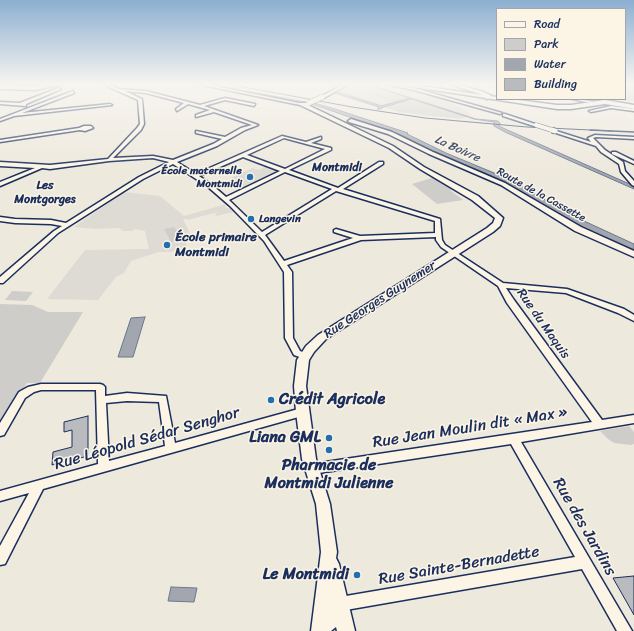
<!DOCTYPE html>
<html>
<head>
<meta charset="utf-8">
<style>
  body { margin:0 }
  #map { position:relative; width:634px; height:631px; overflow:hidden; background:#eee9dd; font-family:Sriracha,sans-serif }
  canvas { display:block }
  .legend { position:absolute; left:496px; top:8px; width:130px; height:92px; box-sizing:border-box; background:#fcf5e5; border:1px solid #a2a6af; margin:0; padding:5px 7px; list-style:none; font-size:12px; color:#1b2f5e }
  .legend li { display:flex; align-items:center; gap:8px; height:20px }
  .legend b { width:20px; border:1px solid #a2a6af }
</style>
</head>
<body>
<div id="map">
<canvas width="634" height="631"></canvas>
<ul class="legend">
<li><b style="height:5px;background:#fcf5e5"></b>Road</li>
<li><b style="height:11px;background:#cfcdca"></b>Park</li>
<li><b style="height:11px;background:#a2a7af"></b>Water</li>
<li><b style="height:11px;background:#babbbe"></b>Building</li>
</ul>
</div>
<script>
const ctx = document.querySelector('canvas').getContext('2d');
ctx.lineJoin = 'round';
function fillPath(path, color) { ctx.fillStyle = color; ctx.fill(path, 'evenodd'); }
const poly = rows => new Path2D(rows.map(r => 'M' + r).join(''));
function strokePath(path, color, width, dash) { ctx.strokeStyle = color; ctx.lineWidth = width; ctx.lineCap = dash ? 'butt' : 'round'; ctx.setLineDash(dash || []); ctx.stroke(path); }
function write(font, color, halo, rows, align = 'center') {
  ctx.font = font + ' Sriracha,sans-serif'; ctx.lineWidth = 3; ctx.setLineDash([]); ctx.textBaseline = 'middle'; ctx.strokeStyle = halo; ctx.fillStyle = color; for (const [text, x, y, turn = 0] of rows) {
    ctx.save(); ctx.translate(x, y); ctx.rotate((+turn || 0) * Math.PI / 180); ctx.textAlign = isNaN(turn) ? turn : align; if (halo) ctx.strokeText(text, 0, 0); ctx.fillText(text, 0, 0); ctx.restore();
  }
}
fillPath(poly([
  [351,84,385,84,419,91,441,98,460,107,473,115,461,119,399,112,336,92],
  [267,166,280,172,246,189,231,178,253,168,258,170],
  [124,192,160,196,184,216,226,204,225,206,226,208,230,208,234,212,216,216,215,214,219,212,214,213,187,220,186,219,183,219,190,233,186,243,187,248,169,252,159,252,131,261,124,273,116,277,98,300,47,299,85,250,149,249,145,231,134,229,132,231,123,231,119,228,95,229,74,227]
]), '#dedbd4');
fillPath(poly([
  [625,84,634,84,634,101,626,102,619,100,625,99],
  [370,85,410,98,381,106,344,94,356,95,357,96,382,105,391,102,367,93,362,89],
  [412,99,467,117,458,118,430,116,399,112,384,107],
  [435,177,456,189,450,190,463,200,437,204,412,184],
  [174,227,182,240,171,242,164,229],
  [12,291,33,292,26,301,5,300],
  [0,304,32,305,48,312,83,312,40,383,27,383,0,427],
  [629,426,634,432,634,444,631,445,614,443,608,439,600,431]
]), '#cfcdca');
const water = poly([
  [370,85,476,119,498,121,500,123,499,126,503,128,634,186,634,189,505,132,494,126,494,122,474,119,412,99,384,107,380,109,377,109,379,107,334,93,341,93,381,106,410,98,370,85],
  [314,103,335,109,408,133,407,134,446,153,511,180,571,215,634,244,634,252,599,237,567,220,511,186,439,154,401,135,312,104,314,103],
  [145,317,133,357,118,357,131,318,145,317],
  [171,587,197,588,194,602,168,601,171,587]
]);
fillPath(water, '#a2a7af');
strokePath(water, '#6c778f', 1);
strokePath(poly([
  [258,93,310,103]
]), '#6c778f', 1);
const building = poly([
  [88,416,88,456,52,465,53,452,72,447,72,430,64,432,64,422,88,416],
  [634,576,634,615,613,578,634,576]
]);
fillPath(building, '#babbbe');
strokePath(building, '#1b2f5e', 1);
const minor = poly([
  [102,84,107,84,119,89,146,91,200,105,225,98,255,104,254,106,225,100,204,106,258,125,245,130,217,146,177,162,196,174,282,136,306,142,321,137,321,139,311,143,331,148,331,150,289,170,338,188,379,162,383,162,383,164,343,189,440,219,442,240,445,245,503,283,567,289,624,309,634,315,634,321,618,313,566,293,506,288,514,300,602,420,634,415,634,423,521,442,632,631,617,631,582,569,340,611,335,609,333,604,335,599,340,597,575,557,511,444,312,474,308,472,306,469,308,466,312,464,592,422,507,303,498,286,441,247,436,240,436,237,361,240,287,265,292,272,293,338,300,351,308,354,309,356,308,358,305,359,294,355,285,338,284,272,264,241,230,206,207,186,173,164,143,179,58,233,3,283,0,283,0,277,54,231,62,226,51,224,15,223,0,221,0,217,15,219,51,220,66,223,139,177,169,162,153,158,109,161,50,169,42,168,0,186,0,182,35,168,0,166,0,162,50,165,108,159,137,128,140,124,138,100,102,84],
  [125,91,146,93,184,103,176,109,177,111,188,104,210,110,196,115,196,117,214,112,252,125,241,128,225,137,196,131,196,133,222,139,213,144,173,160,153,156,113,158,141,130,144,124,142,99,125,91],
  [284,138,325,149,285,169,247,155,284,138],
  [243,157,280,171,226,197,211,184,199,176,243,157],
  [285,172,332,189,262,232,229,200,285,172],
  [336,191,435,221,435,233,360,236,336,229,334,230,334,232,353,238,284,261,265,235,336,191],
  [385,84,392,84,414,88,502,113,500,114,414,90,385,84],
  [492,84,497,84,497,85,494,85,492,84],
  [58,88,61,89,26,104,26,106,0,104,0,102,20,103,58,88],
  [73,91,74,93,22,113,110,104,112,105,14,116,0,121,0,119,73,91],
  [572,99,580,99,598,103,596,104,572,99],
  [602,99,606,99,603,101,601,100,602,99],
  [611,106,634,109,634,111,611,108,591,112,589,111,611,106],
  [503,114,505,114,538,125,534,126,503,116,503,114],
  [84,126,91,126,93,128,85,131,80,130,0,142,0,140,79,128,84,126],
  [553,130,591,142,588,138,595,135,634,137,634,139,596,137,593,138,605,150,623,162,625,171,634,181,634,186,632,185,621,172,619,164,601,152,596,146,553,132,553,130],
  [612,152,616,152,634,161,634,164,612,154,612,152],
  [41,384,100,384,103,385,105,387,105,396,127,393,166,396,175,443,302,408,306,409,307,412,306,415,302,416,43,489,5,564,0,565,0,546,29,493,0,501,0,491,98,464,96,390,41,390,34,392,25,398,4,435,0,436,0,423,19,392,28,387,41,384],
  [127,401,159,402,165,446,109,461,106,403,127,401]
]);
const tertiary = poly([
  [197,84,205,84,299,103,309,103,308,105,393,146,424,167,478,196,503,218,500,226,493,232,326,339,314,352,309,360,306,386,316,459,330,504,337,552,336,558,339,564,355,631,337,631,336,627,331,631,311,631,321,552,316,504,302,459,296,412,294,386,297,360,306,346,318,335,487,228,493,223,495,218,472,200,420,169,389,148,300,105,197,84],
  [344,84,349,84,324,98,320,97,344,84],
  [450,84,456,84,484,92,490,95,491,98,487,99,480,94,450,84],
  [351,119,392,132,433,152,505,183,581,227,634,251,634,257,575,231,501,185,429,154,388,134,349,122,348,121,351,119]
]);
const secondary = poly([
  [50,84,61,84,36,90,0,89,0,85,36,86,50,84],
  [395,84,408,84,497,97,497,99,510,99,557,105,571,105,605,100,634,105,634,109,605,104,571,109,557,109,395,84]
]);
strokePath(minor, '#1b2f5e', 3);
strokePath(tertiary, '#1b2f5e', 3);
strokePath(secondary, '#1b2f5e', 3);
fillPath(minor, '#fcf5e5');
fillPath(tertiary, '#fcf5e5');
fillPath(secondary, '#fcf5e5');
strokePath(poly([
  [227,84,352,107,425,118,527,127,612,131]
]), '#1b2f5e', 1);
strokePath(poly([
  [590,130,634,132]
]), '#1b2f5e', 1.5);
const minorBridgeFar1 = poly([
  [536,125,555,131]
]);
const minorBridge = poly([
  [552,130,555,131]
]);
const tertiaryBridge = poly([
  [309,103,322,97]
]);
strokePath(minorBridgeFar1, '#1b2f5e', 5.5, []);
strokePath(minorBridge, '#1b2f5e', 7, []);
strokePath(tertiaryBridge, '#1b2f5e', 6, []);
strokePath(minorBridgeFar1, '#fcf5e5', 4);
strokePath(minorBridge, '#fcf5e5', 5);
strokePath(tertiaryBridge, '#fcf5e5', 5);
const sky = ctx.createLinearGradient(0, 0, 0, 172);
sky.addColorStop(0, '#8cafd1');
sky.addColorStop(0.49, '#f7f5f0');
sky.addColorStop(1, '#f7f5f000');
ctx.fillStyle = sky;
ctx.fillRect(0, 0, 634, 172);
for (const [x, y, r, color] of [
  [250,177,4,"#1f6fb2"],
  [251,219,4,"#1f6fb2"],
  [167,245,4,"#1f6fb2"],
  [271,400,4,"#1f6fb2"],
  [329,438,4,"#1f6fb2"],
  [329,450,4,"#1f6fb2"],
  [357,575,4,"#1f6fb2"]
]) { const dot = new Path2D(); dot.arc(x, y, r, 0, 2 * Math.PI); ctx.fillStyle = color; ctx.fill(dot); strokePath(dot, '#fcf5e5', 1.5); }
write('bold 11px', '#1b2f5e', '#fcf5e5', [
  ["École maternelle",242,171],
  ["Montmidi",242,184],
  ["Langevin",259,219,"left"]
], 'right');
write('11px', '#1b2f5e', '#fcf5e5', [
  ["Route de la Cassette",541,195,29]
]);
write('italic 12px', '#445376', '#fcf5e5', [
  ["La Boivre",457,149,24]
]);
write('bold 12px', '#1b2f5e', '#fcf5e5', [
  ["Montmidi",337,168],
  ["Les",45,186],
  ["Montgorges",45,200]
]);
write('bold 13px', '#1b2f5e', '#fcf5e5', [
  ["École primaire",175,238],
  ["Montmidi",175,253]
], 'left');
write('13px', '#1b2f5e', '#fcf5e5', [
  ["Rue Georges Guynemer",380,300,-33],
  ["Rue du Maquis",543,324,55]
]);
write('bold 16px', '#1b2f5e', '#fcf5e5', [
  ["Crédit Agricole",279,400,"left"],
  ["Liana GML",321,438],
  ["Pharmacie de",329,466,"center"],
  ["Montmidi Julienne",329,484,"center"],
  ["Le Montmidi",349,575]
], 'right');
write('16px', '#1b2f5e', '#fcf5e5', [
  ["Rue Jean Moulin dit « Max »",470,428,-9],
  ["Rue Léopold Sédar Senghor",147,439,-16],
  ["Rue des Jardins",584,527,60],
  ["Rue Sainte-Bernadette",459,566,-10]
]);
</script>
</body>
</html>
